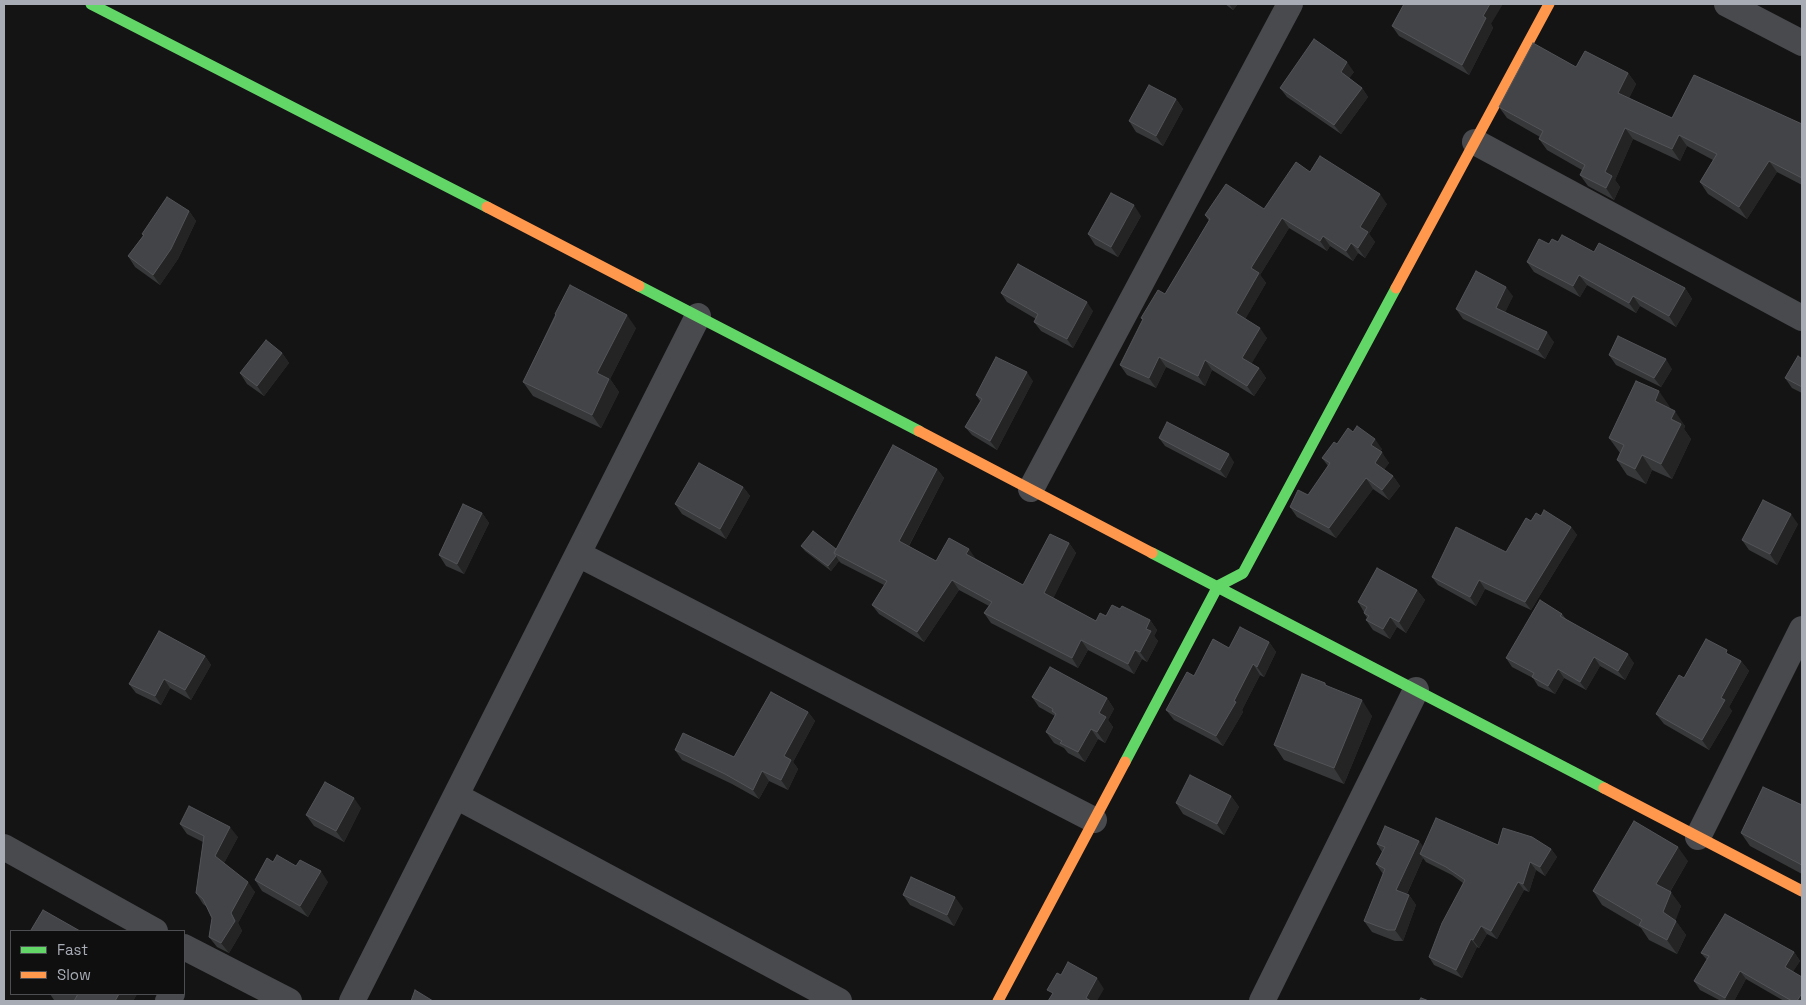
<!DOCTYPE html>
<html>
<head>
<meta charset="utf-8">
<style>
  body { margin:0 }
  #map { position:relative; width:1806px; height:1005px; overflow:hidden; background:#141415; font-family:"Space Grotesk",sans-serif }
  canvas { display:block }
  .frame { position:absolute; inset:0; border:5px solid #a7acb5; pointer-events:none }
  .legend { position:absolute; left:10px; top:930px; width:175px; height:65px; box-sizing:border-box; background:#0f0f10; border:1px solid #4c4e52; margin:0; padding:6px 9px; list-style:none; font-size:15px; color:#a7acb5 }
  .legend li { display:flex; align-items:center; gap:10px; height:25px }
  .legend b { width:25px; border:1px solid #4c4e52 }
</style>
</head>
<body>
<div id="map">
<canvas width="1806" height="1005"></canvas>
<div class="frame"></div>
<ul class="legend">
<li><b style="height:6px;background:#63d668"></b>Fast</li>
<li><b style="height:6px;background:#ff974d"></b>Slow</li>
</ul>
</div>
<script>
const ctx = document.querySelector('canvas').getContext('2d');
ctx.lineJoin = 'round';
const poly = rows => new Path2D(rows.map(r => 'M' + r).join(''));
function strokePath(path, color, width, dash) { ctx.strokeStyle = color; ctx.lineWidth = width; ctx.lineCap = dash ? 'butt' : 'round'; ctx.setLineDash(dash || []); ctx.stroke(path); }
function fillPath(path, color) { ctx.fillStyle = color; ctx.fill(path, 'evenodd'); }
strokePath(poly([
  [1727,4,1802,43],
  [1475,142,1802,318],
  [1031,489,1290,4],
  [578,554,1094,820],
  [456,796,839,1001],
  [1698,837,1802,629],
  [4,847,155,931],
  [184,947,289,1001],
  [168,1001,172,994],
  [352,1001,698,316],
  [1262,1001,1416,690]
]), '#494a4d', 26);
strokePath(poly([
  [91,4,487,207],
  [639,286,919,431],
  [1152,553,1604,788],
  [1125,762,1218,586,1243,573,1396,288]
]), '#63d668', 11);
strokePath(poly([
  [487,207,639,286],
  [1396,288,1549,4],
  [919,431,1152,553],
  [1604,788,1802,891],
  [998,1001,1125,762]
]), '#ff974d', 11);
fillPath(poly([
  [1225,4,1238,4,1233,10],
  [1491,24,1493,28,1469,75,1399,36,1392,26],
  [1576,67,1628,73,1636,84,1629,98,1672,118,1802,124,1802,185,1777,172,1747,219,1708,194,1700,182,1713,160,1687,146,1680,161,1633,139,1615,180,1620,187,1614,200,1588,186,1580,175,1582,170,1547,150,1539,139,1540,137,1507,118,1499,107],
  [1354,72,1349,78,1362,88,1368,97,1341,134,1287,97,1280,88],
  [1176,99,1183,109,1163,146,1136,132,1129,121],
  [1310,172,1387,204,1369,234,1375,242,1365,258,1358,253,1353,261,1330,246,1327,251,1289,228,1260,275,1266,283,1245,319,1267,338,1251,363,1259,368,1266,378,1254,396,1212,370,1205,386,1166,367,1156,388,1127,375,1120,365,1143,320,1141,318,1165,294,1209,221,1205,215,1264,209],
  [189,211,196,221,178,259,160,285,135,267,128,256,143,236,142,234],
  [1141,216,1118,257,1095,245,1088,234],
  [1558,242,1594,252,1685,288,1692,299,1676,327,1640,306,1636,313,1587,285,1580,297,1534,272,1527,262,1549,244],
  [1001,293,1093,311,1073,348,1041,331,1034,322,1036,319,1007,302],
  [1513,296,1505,312,1554,342,1545,359,1463,319,1456,309],
  [555,314,636,328,610,379,619,392,601,428,533,396,523,382,555,315],
  [282,353,289,363,264,396,247,384,240,373],
  [1609,355,1672,369,1661,387,1616,365],
  [1802,359,1802,393,1792,388,1785,378],
  [1033,381,997,450,972,435,965,427,980,401,976,395],
  [1670,407,1669,408,1685,426,1684,429,1691,439,1672,479,1652,470,1646,484,1627,475,1617,460,1620,453,1609,438],
  [1353,432,1382,449,1380,451,1389,463,1384,469,1393,476,1400,486,1389,500,1373,489,1336,538,1297,517,1290,507,1308,495,1328,466,1322,458,1337,444],
  [1159,438,1234,462,1226,478,1165,446],
  [937,469,944,478,909,546,936,561,976,559,1023,585,1069,543,1076,553,1053,598,1096,621,1120,609,1150,620,1157,630,1154,636,1158,641,1147,662,1142,659,1134,674,1088,650,1078,668,991,623,984,613,989,606,959,590,924,642,879,614,872,605,884,585,841,563,839,561,831,571,805,551,801,546,836,549],
  [743,487,750,496,726,539,682,514,675,504],
  [482,513,489,523,464,574,446,566,439,555],
  [1541,516,1571,527,1577,535,1531,610,1485,589,1476,606,1438,585,1432,577,1506,552,1531,521],
  [1798,524,1777,565,1749,550,1742,540],
  [1417,590,1425,600,1406,633,1397,627,1390,639,1373,630,1366,620,1367,618,1364,613,1364,612,1358,602],
  [1562,614,1566,619,1634,663,1625,680,1600,666,1586,690,1564,678,1555,694,1538,686,1533,678,1512,667,1506,658],
  [1269,642,1276,652,1264,677,1260,675,1242,710,1243,712,1223,746,1174,720,1166,710,1194,676,1229,648],
  [1730,655,1741,661,1749,671,1729,707,1732,711,1709,750,1664,724,1656,714,1684,678],
  [205,656,211,665,191,700,170,688,161,705,136,693,129,684],
  [1325,683,1327,686,1372,716,1344,784,1284,760,1274,745],
  [1032,697,1107,698,1114,709,1108,720,1113,727,1105,743,1098,739,1085,762,1068,753,1064,748,1054,743,1046,732,1055,716,1039,707],
  [808,712,815,721,793,762,798,769,788,790,769,781,759,799,732,784,682,760,675,750,734,757],
  [1231,796,1239,807,1224,835,1183,814,1176,803],
  [1802,805,1802,874,1750,846,1741,833],
  [361,808,344,842,314,826,306,815],
  [180,824,238,837,224,863,255,892,238,923,242,931,229,953,217,947,209,937,212,918,207,907,203,904,196,893,203,842,187,834],
  [1419,841,1423,847,1498,845,1551,849,1557,857,1545,876,1536,870,1529,892,1524,890,1497,939,1487,934,1479,948,1477,947,1462,978,1434,965,1429,957,1463,883,1452,875,1426,862,1423,858,1407,894,1409,895,1416,905,1403,941,1395,941,1372,932,1364,921,1383,874,1376,864,1382,852,1377,844],
  [1688,861,1670,892,1681,906,1675,920,1686,935,1677,954,1649,940,1641,928,1602,905,1593,891],
  [296,866,328,882,308,917,262,891,255,880],
  [903,895,963,908,954,926,910,905],
  [1794,952,1800,961,1793,971,1802,1001,1784,1001,1746,979,1734,1001,1721,1001,1700,990,1694,981,1707,960,1701,953],
  [50,994,137,994,133,1001,57,1001,54,1000]
]), '#373839');
fillPath(poly([
  [1229,4,1238,4,1233,10],
  [1490,4,1503,4,1491,24,1493,28,1469,75,1462,65,1483,16],
  [1347,62,1354,72,1347,81,1341,72],
  [1628,73,1636,84,1626,104,1618,93],
  [1362,88,1368,97,1341,134,1334,125],
  [1176,99,1183,109,1163,146,1156,136],
  [1625,128,1633,139,1615,180,1620,187,1614,200,1606,188,1605,172],
  [1679,135,1687,146,1680,161,1672,149],
  [1769,161,1777,172,1747,219,1739,207],
  [1380,194,1387,204,1369,234,1375,242,1365,258,1358,248,1360,227],
  [1134,205,1141,216,1118,257,1111,247],
  [189,211,196,221,178,259,160,285,153,275],
  [1282,218,1289,228,1260,275,1266,283,1243,323,1236,313,1251,268],
  [1323,236,1330,246,1327,251,1320,241],
  [1351,243,1358,253,1353,261,1346,251],
  [1579,275,1587,285,1580,297,1573,286],
  [1506,287,1513,296,1503,317,1496,308],
  [1685,288,1692,299,1676,327,1669,316],
  [1633,296,1640,306,1636,313,1629,303],
  [1087,302,1093,311,1073,348,1067,339],
  [627,315,636,328,610,379,619,392,601,428,592,415,597,373],
  [1260,328,1267,338,1249,368,1242,358],
  [1547,332,1554,342,1545,359,1538,350],
  [282,353,289,363,264,396,257,386],
  [1159,357,1166,367,1156,388,1149,378],
  [1666,359,1672,369,1661,387,1654,378],
  [1205,360,1212,370,1205,386,1198,376],
  [1259,368,1266,378,1254,396,1247,386],
  [1027,372,1033,381,997,450,990,441],
  [1659,391,1670,407,1665,416,1655,401],
  [1675,411,1685,426,1684,429,1691,439,1672,479,1661,464,1671,419],
  [1375,439,1382,449,1378,455,1371,445],
  [1382,452,1389,463,1382,473,1375,463],
  [1229,454,1234,462,1226,478,1220,470],
  [1642,455,1652,470,1646,484,1635,469],
  [937,469,944,478,906,551,899,541],
  [1393,476,1400,486,1389,500,1382,490],
  [1366,478,1373,489,1336,538,1329,528],
  [743,487,750,496,726,539,720,529],
  [482,513,489,523,464,574,457,564],
  [1791,514,1798,524,1777,565,1770,554],
  [1571,527,1577,535,1531,610,1525,602],
  [1069,543,1076,553,1051,603,1044,593],
  [969,549,976,559,973,564,966,554],
  [836,556,839,561,831,571,828,566],
  [952,580,959,590,924,642,917,632],
  [1479,580,1485,589,1476,606,1470,597],
  [1417,590,1425,600,1406,633,1399,622],
  [1390,617,1397,627,1390,639,1383,629],
  [1150,620,1157,630,1154,636,1158,641,1147,662,1140,652,1146,629],
  [1081,640,1088,650,1078,668,1072,658],
  [1269,642,1276,652,1264,677,1257,667],
  [1135,650,1142,659,1134,674,1128,664],
  [1628,654,1634,663,1625,680,1618,671],
  [205,656,211,665,191,700,185,690],
  [1594,657,1600,666,1586,690,1580,682],
  [1741,661,1749,671,1729,707,1732,711,1709,750,1702,740,1721,698],
  [1253,664,1260,675,1242,710,1243,712,1223,746,1216,736],
  [1558,669,1564,678,1555,694,1548,686],
  [164,679,170,688,161,705,155,696],
  [1107,698,1114,709,1108,720,1113,727,1105,743,1097,732,1099,713],
  [1362,700,1372,716,1344,784,1334,768],
  [808,712,815,721,793,762,798,769,788,790,781,780,784,756],
  [1091,729,1098,739,1085,762,1078,752],
  [762,771,769,781,759,799,753,790],
  [1231,796,1239,807,1224,835,1217,824],
  [354,798,361,808,344,842,336,831],
  [230,827,238,837,222,867,215,856],
  [1419,841,1426,851,1420,854,1423,858,1404,900,1396,890],
  [1678,847,1688,861,1666,898,1656,884],
  [1551,849,1557,857,1545,876,1540,867],
  [1530,862,1536,870,1529,892,1523,884],
  [321,871,328,882,308,917,300,906],
  [248,882,255,892,238,923,242,931,229,953,221,943,231,913],
  [1518,882,1524,890,1497,939,1491,931],
  [1671,892,1681,906,1674,925,1676,921,1686,935,1677,954,1667,940,1663,912],
  [1409,895,1416,905,1403,941,1395,930],
  [955,897,963,908,954,926,947,915],
  [1481,926,1487,934,1479,948,1473,940],
  [1471,939,1477,947,1462,978,1456,970],
  [1794,952,1800,961,1791,975,1785,967],
  [1740,971,1746,979,1734,1001,1727,1001,1725,998],
  [1097,978,1104,989,1097,1001,1088,1001,1086,998],
  [1802,993,1802,1001,1797,1001],
  [119,994,137,994,133,1001,115,1001]
]), '#242425');
const building = poly([
  [1404,4,1490,4,1483,16,1486,18,1462,65,1392,26,1404,4],
  [1314,39,1347,62,1341,72,1362,88,1334,125,1280,88,1314,39],
  [1533,43,1576,67,1585,51,1628,73,1618,93,1672,118,1694,75,1802,124,1802,178,1769,161,1739,207,1700,182,1717,154,1679,135,1672,149,1625,128,1605,172,1612,176,1606,188,1580,175,1585,165,1539,139,1543,131,1499,107,1533,43],
  [1149,85,1176,99,1156,136,1129,121,1149,85],
  [1320,156,1380,194,1360,227,1368,232,1358,248,1351,243,1346,251,1323,236,1320,241,1282,218,1251,268,1259,273,1236,313,1260,328,1242,358,1259,368,1247,386,1205,360,1198,376,1159,357,1149,378,1120,365,1143,319,1141,318,1158,290,1165,294,1210,219,1205,215,1226,184,1264,209,1296,162,1310,172,1320,156],
  [1111,193,1134,205,1111,247,1088,234,1111,193],
  [167,197,189,211,171,249,153,275,128,256,144,235,142,234,167,197],
  [1562,235,1594,252,1599,243,1685,288,1669,316,1633,296,1629,303,1579,275,1573,286,1527,262,1539,239,1549,244,1552,239,1558,242,1562,235],
  [1018,264,1087,302,1067,339,1034,322,1038,314,1001,293,1018,264],
  [1476,271,1506,287,1496,308,1547,332,1538,350,1456,309,1476,271],
  [570,285,627,315,597,373,609,379,592,415,523,382,556,315,555,314,570,285],
  [1618,336,1666,359,1654,378,1609,355,1618,336],
  [266,340,282,353,257,386,240,373,266,340],
  [1798,356,1802,359,1802,387,1785,378,1798,356],
  [996,357,1027,372,990,441,965,427,982,399,976,395,996,357],
  [1636,381,1659,391,1655,401,1675,411,1671,419,1681,424,1661,464,1642,455,1635,469,1617,460,1624,445,1609,438,1636,381],
  [1167,422,1229,454,1220,470,1159,438,1167,422],
  [1357,426,1375,439,1371,445,1382,452,1375,463,1393,476,1382,490,1366,478,1329,528,1290,507,1298,490,1308,495,1330,463,1322,458,1334,442,1337,444,1348,428,1353,432,1357,426],
  [893,445,937,469,899,541,936,561,949,538,969,549,966,554,1023,585,1050,534,1069,543,1044,593,1096,621,1100,613,1106,616,1112,605,1120,609,1122,606,1150,620,1146,629,1151,631,1140,652,1135,650,1128,664,1081,640,1072,658,984,613,992,602,952,580,917,632,872,605,887,581,834,553,893,445],
  [699,463,743,487,720,529,675,504,699,463],
  [1763,500,1791,514,1770,554,1742,540,1763,500],
  [463,504,482,513,457,564,439,555,463,504],
  [1544,510,1571,527,1525,602,1479,580,1470,597,1432,577,1456,527,1506,552,1526,518,1531,521,1536,513,1541,516,1544,510],
  [813,531,836,549,834,553,836,556,828,566,801,546,813,531],
  [1377,568,1417,590,1399,622,1390,617,1383,629,1366,620,1369,616,1364,613,1367,607,1358,602,1377,568],
  [1540,600,1562,614,1560,616,1628,654,1618,671,1594,657,1580,682,1558,669,1548,686,1532,677,1534,673,1506,658,1540,600],
  [1240,627,1269,642,1257,667,1253,664,1234,701,1236,702,1216,736,1166,710,1187,672,1194,676,1213,639,1229,648,1240,627],
  [159,631,205,656,185,690,164,679,155,696,129,684,159,631],
  [1706,639,1727,650,1726,653,1741,661,1721,698,1725,700,1702,740,1656,714,1679,675,1684,678,1706,639],
  [1050,667,1107,698,1099,713,1106,717,1097,732,1091,729,1078,752,1060,743,1062,741,1046,732,1056,714,1052,711,1053,709,1032,697,1050,667],
  [1302,674,1325,683,1325,685,1362,700,1334,768,1274,745,1302,674],
  [771,692,808,712,784,756,791,760,781,780,762,771,753,790,725,774,675,750,683,733,734,757,771,692],
  [1190,775,1231,796,1217,824,1176,803,1190,775],
  [325,782,354,798,336,831,306,815,325,782],
  [1763,787,1802,805,1802,866,1800,864,1741,833,1763,787],
  [189,806,230,827,215,856,248,882,231,913,235,921,221,943,209,937,212,918,203,899,196,893,204,836,180,824,189,806],
  [1436,818,1498,845,1503,828,1532,837,1551,849,1540,867,1530,862,1523,884,1518,882,1491,931,1481,926,1473,940,1471,939,1456,970,1429,957,1442,923,1465,880,1446,867,1420,854,1436,818],
  [1634,821,1678,847,1656,884,1671,892,1663,912,1676,921,1667,940,1639,925,1642,920,1593,891,1634,821],
  [1385,826,1419,841,1396,890,1409,895,1395,930,1388,930,1364,921,1385,869,1376,864,1385,847,1377,844,1385,826],
  [277,855,296,866,300,860,321,871,300,906,255,880,267,858,273,862,277,855],
  [911,877,955,897,947,915,903,895,911,877],
  [43,910,80,931,34,931,31,930,43,910],
  [1725,914,1794,952,1785,967,1802,977,1802,993,1797,1001,1792,1001,1740,971,1725,998,1694,981,1709,956,1701,953,1725,914],
  [1068,962,1097,978,1086,998,1091,1001,1048,1001,1053,993,1047,990,1057,973,1061,975,1068,962],
  [415,990,433,1001,411,1001,415,990],
  [78,994,119,994,115,1001,74,1001,78,994],
  [1421,998,1429,1001,1419,1001,1421,998]
]);
fillPath(building, '#434447');
strokePath(building, '#535458', 1);
</script>
</body>
</html>
